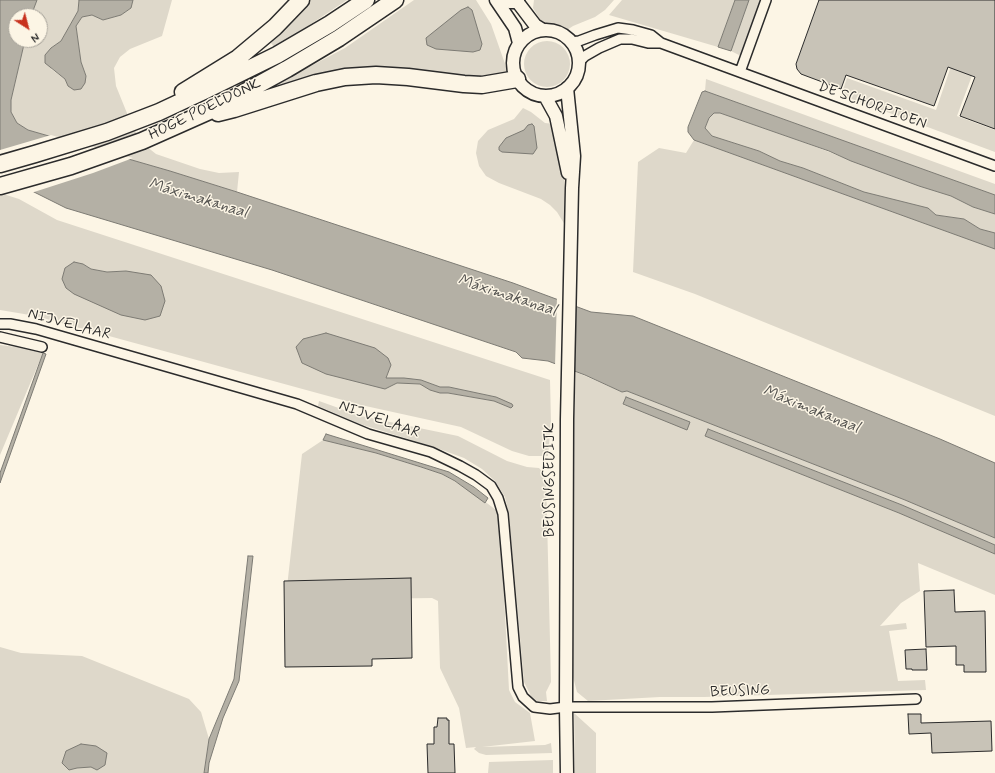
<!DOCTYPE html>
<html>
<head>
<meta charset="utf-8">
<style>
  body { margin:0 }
  #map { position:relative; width:995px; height:773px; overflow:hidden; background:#fcf5e5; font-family:Mynerve,sans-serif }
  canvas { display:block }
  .north { position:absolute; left:8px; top:8px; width:40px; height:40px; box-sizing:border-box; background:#fcf5e5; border:1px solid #a8a49b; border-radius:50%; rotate:144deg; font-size:11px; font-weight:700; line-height:16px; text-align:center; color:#2b2b2b }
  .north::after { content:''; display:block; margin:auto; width:14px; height:18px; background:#c8321e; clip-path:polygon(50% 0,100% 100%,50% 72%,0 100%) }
</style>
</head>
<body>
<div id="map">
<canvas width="995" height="773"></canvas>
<div class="north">N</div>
</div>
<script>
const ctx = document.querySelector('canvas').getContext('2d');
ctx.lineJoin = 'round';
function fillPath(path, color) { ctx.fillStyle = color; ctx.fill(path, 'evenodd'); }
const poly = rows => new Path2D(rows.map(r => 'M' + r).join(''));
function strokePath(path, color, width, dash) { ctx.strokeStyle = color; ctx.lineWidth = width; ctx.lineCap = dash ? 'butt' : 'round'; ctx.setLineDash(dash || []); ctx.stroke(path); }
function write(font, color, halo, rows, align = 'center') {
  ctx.font = font + ' Mynerve,sans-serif'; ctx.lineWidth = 3; ctx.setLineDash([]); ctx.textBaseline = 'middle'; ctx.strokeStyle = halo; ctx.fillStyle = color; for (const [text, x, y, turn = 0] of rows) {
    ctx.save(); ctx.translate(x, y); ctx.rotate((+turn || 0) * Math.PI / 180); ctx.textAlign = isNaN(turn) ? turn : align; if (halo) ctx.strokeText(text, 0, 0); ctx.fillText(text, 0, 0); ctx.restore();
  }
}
fillPath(poly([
  [37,0,79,0,78,11,61,41,51,48,51,69,65,79,68,86,86,76,81,62,76,26,82,17,92,15,103,20,121,15,131,8,133,0,172,0,162,36,130,49,120,57,114,68,116,86,133,128,146,146,156,154,200,169,219,173,239,172,237,192,170,171,28,130,17,123,11,112,11,100,25,40,40,40,40,16,31,16],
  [310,0,347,0,275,48,271,43],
  [414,0,476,0,491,24,510,78,493,81,378,72,256,95,345,48],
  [534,0,614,0,605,10,595,17,573,26,567,30,543,24,533,8],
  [622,0,735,0,718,47,609,15],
  [749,0,761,0,741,56,731,51],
  [961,37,983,46,957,116,995,130,995,152,841,95,847,78,936,110],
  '524 64a23 23 0 1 1 46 0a23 23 0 1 1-46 0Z',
  [706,79,995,184,995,195,705,91],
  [523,108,531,112,545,123,555,124,564,173,565,225,557,212,550,205,541,199,499,183,486,176,479,166,476,153,478,141,488,130,514,119],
  [714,113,720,113,803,142,905,181,951,196,973,207,995,214,995,233,980,229,964,219,936,215,928,208,864,192,803,168,780,161,759,151,712,136,705,128,709,118],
  [694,140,995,249,995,416,695,294,633,272,638,162,659,148,686,153],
  [0,193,19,199,57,220,550,380,551,423,548,456,529,456,512,451,461,427,361,405,36,316,0,310],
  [83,264,91,269,107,272,126,271,62,279],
  [374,348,391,365,385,378,421,380,440,387,449,387,496,397,511,408,494,401,430,390,420,384,397,383,385,389],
  [0,345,32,349,43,353,0,455],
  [576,372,622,392,627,391,905,500,995,538,995,545,902,505,708,429,705,436,899,513,995,554,995,595,918,563,920,591,901,603,880,626,906,623,907,629,889,631,898,681,925,680,926,690,704,697,660,697,588,701,577,692,572,673,573,434],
  [626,397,690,422,623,405],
  [319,401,361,416,458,436,507,461,527,467,539,468,546,476,551,682,546,692,547,701,537,701,531,696,524,682,509,515,505,497,495,481,482,469,464,458,434,447,360,424,318,406],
  [323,440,376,453,442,474,471,491,496,510,500,520,509,690,515,702,530,713,535,741,482,747,545,745,551,743,552,753,486,755,479,753,474,749,476,747,466,748,459,708,440,668,438,601,432,598,294,600,287,587,302,454],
  [0,647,21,653,82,656,189,699,201,712,209,739,204,773,0,773],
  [574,713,596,733,596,773,575,773],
  [553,760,553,773,488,773,489,762]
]), '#ded8ca');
const water = poly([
  [0,0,37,0,31,16,16,16,16,40,25,40,11,100,11,112,17,123,28,130,170,171,237,192,513,283,591,312,633,316,940,439,995,463,995,538,905,500,627,391,622,392,585,375,548,361,522,358,516,352,272,270,66,208,28,189,0,180,0,0],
  [79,0,133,0,131,8,121,15,103,20,92,15,82,17,76,26,81,62,86,76,85,83,81,89,74,90,68,86,65,79,45,63,45,55,51,48,61,41,78,11,79,0],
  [735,0,749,0,731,51,718,47,735,0],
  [468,7,472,10,482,44,480,50,473,52,436,49,427,45,426,38,461,10,468,7],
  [705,91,995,195,995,214,973,207,951,196,919,186,851,161,829,151,720,113,714,113,709,118,705,128,712,136,759,151,780,161,803,168,864,192,928,208,936,215,964,219,980,229,995,233,995,249,694,140,688,132,688,127,702,92,705,91],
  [532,124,534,126,537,148,533,154,502,152,499,150,499,147,506,138,524,130,528,125,532,124],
  [74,262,83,264,91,269,107,272,126,271,151,275,161,286,165,301,160,316,145,320,121,315,74,294,66,288,62,279,65,268,74,262],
  [326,333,375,348,388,358,391,365,386,378,404,378,421,380,440,387,449,387,496,397,512,404,513,406,511,408,494,401,448,393,440,393,430,390,420,384,397,383,385,389,326,374,302,363,296,347,303,339,326,333],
  [43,353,46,354,0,483,0,473,43,353],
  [626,397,690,422,687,430,623,404,626,397],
  [708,429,902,505,995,545,995,554,899,513,705,436,708,429],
  [326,434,449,472,474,487,488,498,485,503,455,481,442,474,421,467,376,453,323,440,326,434],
  [248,556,253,556,239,681,223,718,209,763,208,773,204,773,209,739,234,679,248,556],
  [81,744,96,746,107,753,105,765,97,770,91,767,77,768,69,770,62,763,66,751,81,744]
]);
fillPath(water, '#b4b0a5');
strokePath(water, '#7d7b74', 1);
fillPath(poly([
  [51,135,133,158,93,173,31,193,0,182,0,150],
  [557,297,576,304,574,373,555,366]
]), '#fcf5e5');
const building = poly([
  [819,0,995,0,995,129,960,116,975,77,948,67,934,106,846,75,841,89,801,74,797,69,796,64,819,0],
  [411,578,412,658,372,659,372,666,285,667,284,581,411,578],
  [954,590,955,612,985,611,986,672,964,672,964,665,956,665,956,646,926,647,924,591,954,590],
  [926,649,927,670,912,670,912,669,906,669,905,650,926,649],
  [908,714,921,714,921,723,991,721,992,751,932,753,931,733,909,734,908,714],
  [438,718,447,718,447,720,449,720,449,744,454,744,455,773,428,773,427,744,434,744,434,727,437,727,438,718]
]);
fillPath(building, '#c8c3b7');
strokePath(building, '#2b2b2b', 1);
const minor = poly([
  [571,42,579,41,595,35,618,28,633,30,651,35,661,43],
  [579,62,585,56,599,48,620,39,632,39,648,43,661,43,995,166],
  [740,72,766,0],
  [0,324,10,324,36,329,297,404,368,434,431,452,460,466,476,475,491,486,498,498,503,514,518,687,523,697,534,707,550,709,566,707,712,707,916,699],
  [0,337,42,347]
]);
const tertiary = poly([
  [496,0,515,28,519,43],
  [516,0,535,25,543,30],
  '513 63a33 33 0 1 1 66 0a33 33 0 1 1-66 0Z',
  [545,96,556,116,568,173],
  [567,773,566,707,567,419,572,188,574,156,567,88]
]);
const trunk = poly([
  [509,0,516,0],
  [183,92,238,58,275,27,301,0],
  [218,113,234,109,316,83,345,77,376,75,408,77,464,84,482,85,517,79],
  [0,164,35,154,107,132,159,112,206,90,277,55,330,24,366,0],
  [0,186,71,166,142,141,214,109,287,69,339,38,395,0]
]);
strokePath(minor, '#2b2b2b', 12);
strokePath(tertiary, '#2b2b2b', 15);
strokePath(trunk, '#2b2b2b', 19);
strokePath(minor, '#fcf5e5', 9);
strokePath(tertiary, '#fcf5e5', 12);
strokePath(trunk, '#fcf5e5', 16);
write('15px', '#2b2b2b', '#fcf5e5', [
  ["DE SCHORPIOEN",872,106,20],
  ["HOGE POELDONK",205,110,-26],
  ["NIJVELAAR",69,325,15],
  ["NIJVELAAR",379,420,20],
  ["BEUSINGSEDIJK",551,480,-90],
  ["BEUSING",740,692,-2]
]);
write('italic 16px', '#545350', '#fcf5e5', [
  ["Máximakanaal",198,199,17],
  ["Máximakanaal",507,296,18],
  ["Máximakanaal",811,410,22]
]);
</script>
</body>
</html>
